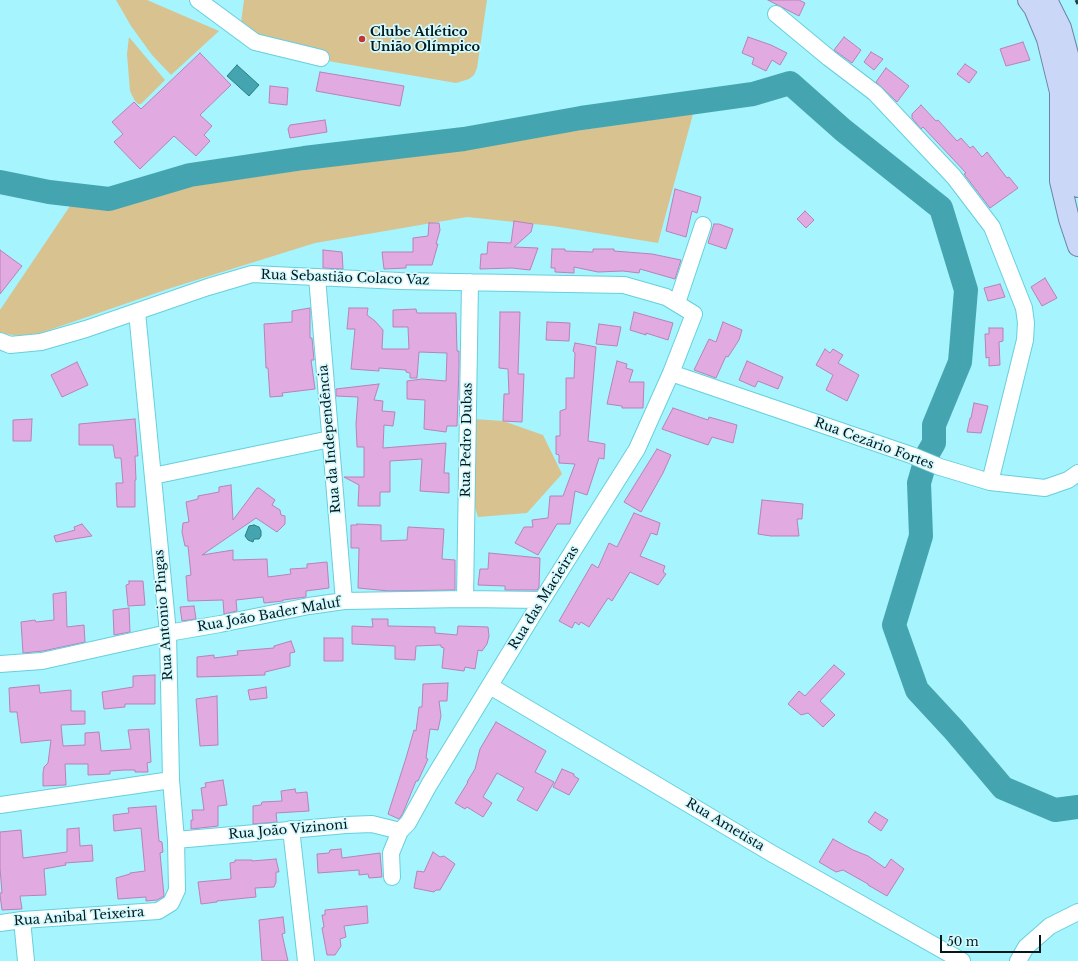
<!DOCTYPE html>
<html>
<head>
<meta charset="utf-8">
<style>
  body { margin:0 }
  #map { position:relative; width:1078px; height:961px; overflow:hidden; background:#a5f4fe; font-family:"Libre Baskerville",serif }
  canvas { display:block }
  .scale { position:absolute; left:940px; top:935px; width:101px; height:18px; box-sizing:border-box; border:2px solid #03181b; border-top:0; padding-left:5px; font-size:12px; line-height:14px; white-space:nowrap; color:#03181b; -webkit-text-stroke:3px #d4faff; paint-order:stroke }
</style>
</head>
<body>
<div id="map">
<canvas width="1078" height="961"></canvas>
<div class="scale">50 m</div>
</div>
<script>
const ctx = document.querySelector('canvas').getContext('2d');
ctx.lineJoin = 'round';
function fillPath(path, color) { ctx.fillStyle = color; ctx.fill(path, 'evenodd'); }
const poly = rows => new Path2D(rows.map(r => 'M' + r).join(''));
function strokePath(path, color, width, dash) { ctx.strokeStyle = color; ctx.lineWidth = width; ctx.lineCap = dash ? 'butt' : 'round'; ctx.setLineDash(dash || []); ctx.stroke(path); }
function write(font, color, halo, rows, align = 'center') {
  ctx.font = font + ' "Libre Baskerville",serif'; ctx.lineWidth = 3.5; ctx.setLineDash([]); ctx.textBaseline = 'middle'; ctx.strokeStyle = halo; ctx.fillStyle = color; for (const [text, x, y, turn = 0] of rows) {
    ctx.save(); ctx.translate(x, y); ctx.rotate((+turn || 0) * Math.PI / 180); ctx.textAlign = isNaN(turn) ? turn : align; if (halo) ctx.strokeText(text, 0, 0); ctx.fillText(text, 0, 0); ctx.restore();
  }
}
fillPath(poly([
  [116,0,147,0,219,31,171,75,152,55,131,26],
  [244,0,487,0,477,68,474,75,469,79,456,83,258,49,240,30],
  [129,37,165,80,141,104,138,104,135,101,130,91,127,54],
  [693,114,658,243,553,226,467,217,315,243,171,288,29,337,5,334,0,332,0,310,72,203],
  [473,419,503,421,543,435,562,474,527,513,478,517,472,498]
]), '#d8c290');
const water = poly([
  [237,65,259,85,249,96,227,76,237,65],
  [254,525,259,527,261,531,261,536,259,539,254,539,253,542,248,540,245,536,249,526,254,525]
]);
fillPath(water, '#44a5b0');
strokePath(water, '#307b83', 1);
strokePath(poly([
  [0,182,49,192,109,199,190,175,304,158,464,139,581,118,753,94,790,83,843,130,941,208,966,290,960,362,934,425,934,443,927,455,919,483,921,536,894,625,917,690,954,730,1003,788,1055,810,1078,807]
]), '#44a5b0', 24);
const building = poly([
  [768,0,799,0,805,3,799,16,768,0],
  [748,37,771,45,787,53,780,65,772,60,766,71,752,64,754,58,742,53,748,37],
  [844,37,861,50,852,63,834,50,844,37],
  [1023,42,1030,60,1006,66,1000,49,1023,42],
  [871,52,883,59,874,70,864,62,871,52],
  [200,53,231,85,200,115,212,126,204,135,210,141,196,156,174,136,140,169,114,142,123,134,112,122,134,102,141,109,200,53],
  [965,64,977,72,969,83,957,74,965,64],
  [886,68,909,86,897,102,876,82,886,68],
  [320,72,404,86,400,106,316,91,320,72],
  [270,86,288,88,287,105,269,103,270,86],
  [921,105,936,121,938,120,957,141,961,138,970,148,973,146,982,157,987,152,1007,178,1009,177,1018,188,990,208,964,174,966,173,923,127,921,129,912,118,912,114,921,105],
  [325,120,327,132,290,138,288,129,290,125,325,120],
  [675,189,701,197,697,213,692,211,686,237,666,231,675,189],
  [805,211,814,220,806,228,797,219,805,211],
  [514,221,533,224,531,232,514,247,538,248,530,270,512,268,480,269,481,254,487,254,488,242,511,243,514,221],
  [429,223,439,223,440,230,436,244,438,244,432,265,406,265,406,268,384,269,382,252,413,252,413,238,428,236,429,223],
  [714,224,719,224,733,229,726,249,708,243,714,224],
  [552,249,565,249,565,251,593,252,593,249,614,249,614,251,652,254,681,260,675,279,640,269,639,273,623,271,598,272,574,267,574,273,555,272,555,268,551,268,552,249],
  [0,250,22,266,0,294,0,250],
  [323,250,342,252,343,269,323,268,323,250],
  [1045,278,1057,298,1042,306,1031,287,1045,278],
  [1000,284,1005,297,988,301,984,288,1000,284],
  [310,308,310,338,312,338,314,360,311,360,315,389,282,393,283,396,270,397,268,368,266,368,264,324,292,322,292,311,310,308],
  [349,308,368,308,367,315,375,321,383,330,382,349,409,349,408,327,393,327,393,310,416,309,417,313,456,313,457,351,459,351,459,368,457,426,447,426,446,432,424,429,425,400,407,399,407,381,422,379,446,381,447,353,419,352,417,378,410,378,410,373,406,372,406,370,379,368,379,371,351,369,355,329,347,329,349,308],
  [500,312,520,312,518,374,524,374,522,422,503,421,504,394,509,394,508,369,499,368,500,312],
  [634,312,673,323,668,340,646,333,646,335,630,330,634,312],
  [547,322,570,323,569,341,546,340,547,322],
  [723,322,742,330,739,340,728,357,726,356,716,378,694,370,709,339,716,342,723,322],
  [599,324,621,327,617,346,596,344,599,324],
  [989,328,1003,328,1003,341,999,342,1000,365,989,366,989,357,986,358,985,334,989,334,989,328],
  [575,343,596,347,588,441,605,444,604,459,599,458,587,495,575,491,570,524,557,524,538,555,515,543,524,527,533,527,532,520,548,518,550,496,563,496,575,464,559,463,559,455,556,454,556,436,560,436,560,411,566,409,566,378,574,378,575,353,573,351,575,343],
  [825,349,830,353,833,349,843,355,838,363,859,375,847,401,826,390,833,375,816,365,825,349],
  [617,361,627,364,626,368,633,370,629,382,644,382,643,408,622,408,622,406,607,404,617,361],
  [747,361,783,377,778,389,758,381,755,387,739,380,747,361],
  [77,362,88,385,62,397,51,375,77,362],
  [379,384,374,400,383,401,382,411,395,412,393,426,384,425,383,448,446,443,444,473,449,473,449,493,420,491,422,459,390,461,390,492,380,492,380,506,358,506,359,485,344,477,364,477,364,447,357,447,356,424,358,397,336,396,336,389,379,384],
  [974,403,988,406,981,433,967,432,970,418,971,418,974,403],
  [673,408,708,420,709,417,737,425,733,443,712,437,708,445,662,429,673,408],
  [32,419,31,441,13,441,13,420,32,419],
  [135,419,138,456,135,456,136,480,135,480,135,507,117,507,116,483,123,483,121,458,115,458,113,445,79,445,79,424,135,419],
  [657,449,671,455,663,473,641,512,624,502,657,449],
  [231,485,233,520,257,488,259,488,275,500,272,505,280,510,281,515,285,516,285,524,277,532,256,518,202,555,233,550,233,560,267,559,268,577,291,574,290,569,307,568,307,564,327,562,329,588,306,591,306,597,283,600,283,601,264,603,263,597,236,600,237,611,224,614,223,600,188,601,186,576,191,575,188,546,185,546,182,532,183,523,189,522,186,502,198,499,198,496,219,492,219,487,231,485],
  [762,500,803,504,802,519,797,519,799,536,771,536,758,534,762,500],
  [634,513,660,523,657,535,651,533,640,556,665,566,663,572,666,574,658,585,630,572,612,601,608,598,589,627,581,622,579,625,575,622,572,628,559,621,592,564,598,568,609,543,617,547,634,513],
  [82,524,92,536,56,542,54,536,75,530,74,527,82,524],
  [357,524,381,525,381,541,407,540,408,527,444,529,442,559,455,560,455,590,389,591,358,588,359,548,351,548,351,525,357,525,357,524],
  [489,553,540,558,539,587,537,590,505,590,505,586,478,585,480,569,488,569,489,553],
  [129,581,143,581,145,605,128,606,126,585,129,584,129,581],
  [66,592,67,627,84,625,85,642,43,651,23,653,21,622,35,620,36,622,54,620,53,594,66,592],
  [194,606,196,619,182,621,180,607,194,606],
  [129,608,130,632,114,635,113,610,129,608],
  [372,619,388,619,388,626,435,627,435,633,457,635,458,626,488,627,489,636,487,644,482,651,478,650,475,669,465,667,464,671,442,668,444,648,441,647,441,645,416,646,415,660,395,659,395,646,352,644,352,626,373,627,372,619],
  [324,638,343,638,343,661,324,661,324,638],
  [291,641,295,652,290,653,290,666,265,672,265,675,197,677,197,657,214,655,214,658,238,655,237,651,274,648,274,646,291,641],
  [834,665,845,674,820,701,835,715,823,727,808,713,801,715,788,704,799,691,805,696,834,665],
  [155,675,155,704,125,704,125,707,104,709,102,692,133,687,133,676,155,675],
  [448,683,447,701,439,701,441,716,438,730,430,729,426,758,428,759,418,781,416,781,403,813,399,819,388,814,406,758,414,730,416,731,419,707,422,707,423,684,448,683],
  [39,685,40,693,71,690,71,711,85,711,85,724,61,725,63,746,85,745,85,733,99,732,101,751,131,749,128,730,149,729,151,762,147,763,148,772,135,772,135,770,124,770,110,771,110,774,88,775,88,764,65,764,66,785,43,786,43,773,44,767,48,763,51,740,21,743,17,712,10,712,9,688,39,685],
  [266,687,267,698,250,700,248,690,266,687],
  [217,696,218,745,200,746,196,699,217,696],
  [496,722,546,751,535,772,554,782,537,811,517,800,524,788,497,773,483,797,492,803,483,817,467,807,465,809,455,803,468,782,467,782,475,769,480,749,496,722],
  [562,769,574,774,574,776,579,779,569,795,553,787,562,769],
  [223,780,227,805,218,806,218,826,191,829,191,820,193,820,192,810,204,810,201,788,206,787,205,783,223,780],
  [295,789,296,793,307,792,309,811,276,813,277,822,253,824,253,806,261,805,262,802,282,801,281,791,295,789],
  [156,806,159,841,162,842,163,852,160,853,164,896,157,900,146,901,146,897,118,899,116,878,130,874,130,873,145,871,141,828,114,831,113,815,129,813,128,808,156,806],
  [875,812,888,820,881,831,868,822,875,812],
  [79,828,80,846,92,845,93,861,65,863,66,865,44,869,46,895,20,896,22,909,2,910,0,895,0,893,2,893,0,868,0,832,21,830,23,858,67,852,67,829,79,828],
  [833,839,853,850,868,856,885,868,891,859,904,869,887,896,868,885,868,884,843,870,836,872,819,862,833,839],
  [341,849,342,858,380,853,382,877,369,878,368,874,359,875,359,870,318,873,317,854,329,853,330,850,341,849],
  [433,852,440,857,444,856,455,864,440,890,436,890,434,892,414,888,417,871,424,872,433,852],
  [276,859,279,872,276,872,276,882,274,887,255,888,256,897,217,901,217,902,201,904,198,882,231,879,230,863,235,862,235,860,252,860,252,861,276,859],
  [367,906,368,923,344,926,346,937,340,939,341,946,335,955,327,955,322,928,324,927,322,915,325,915,325,910,367,906],
  [283,917,285,933,282,934,288,961,262,961,259,920,283,917]
]);
fillPath(building, '#e1aae1');
strokePath(building, '#b782b8', 1);
const minor = poly([
  [198,0,255,42,321,58],
  [776,14,829,58,875,93,954,177,992,227,1024,308,1026,323,1025,340,990,482],
  [317,277,344,601],
  [677,303,703,225],
  [0,341,10,345,41,342,86,329,208,287,252,274,400,281,624,285,666,297,694,314,671,373,637,449,542,600,429,785,408,823,400,831,391,853,392,877],
  [671,373,911,455,940,467,990,482,1045,488,1068,480,1078,473],
  [153,476,330,439],
  [465,599,470,282],
  [0,664,42,661,168,633,220,624,309,606,344,601,465,599,542,600],
  [490,686,771,853,962,961],
  [0,805,171,780],
  [291,829,306,961],
  [176,840,346,825,372,824,400,831],
  [22,920,26,961],
  [0,923,22,920,158,911,171,903,177,890,176,840,171,780,168,633,137,312],
  [1018,961,1026,947,1050,926,1078,912]
]);
const major = poly([
  [1028,0,1034,8,1047,39,1060,92,1060,181,1069,219,1078,246],
  [1047,0,1061,28,1069,58,1073,83,1076,179,1078,187]
]);
strokePath(minor, '#68cfdc', 18);
strokePath(major, '#6d83a7', 22);
strokePath(minor, '#fff', 16);
strokePath(major, '#cad7f7', 20);
strokePath(poly([
  [1076,0,1078,4]
]), '#203f43', 3, [7, 7]);
for (const [x, y, r, color] of [
  [362,39,4,"#c33432"]
]) { const dot = new Path2D(); dot.arc(x, y, r, 0, 2 * Math.PI); ctx.fillStyle = color; ctx.fill(dot); strokePath(dot, '#d4faff', 1.5); }
write('bold 13px', '#03181b', '#d4faff', [
  ["Clube Atlético",370,32],
  ["União Olímpico",370,47]
], 'left');
write('13px', '#03181b', '#d4faff', [
  ["Rua Sebastião Colaco Vaz",345,278,2],
  ["Rua da Independência",330,439,-95],
  ["Rua Pedro Dubas",467,440,-89],
  ["Rua Cezário Fortes",874,444,20],
  ["Rua das Macieiras",544,598,-58],
  ["Rua Antonio Pingas",164,615,-94],
  ["Rua João Bader Maluf",269,615,-10],
  ["Rua Ametista",725,825,31],
  ["Rua João Vizinoni",288,830,-5],
  ["Rua Anibal Teixeira",79,917,-4]
]);
</script>
</body>
</html>
